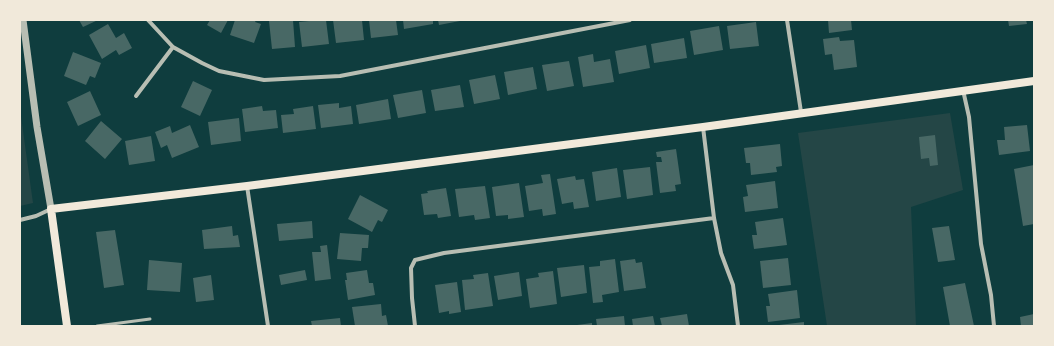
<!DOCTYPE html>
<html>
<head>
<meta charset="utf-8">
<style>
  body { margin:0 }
  #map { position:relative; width:1054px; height:346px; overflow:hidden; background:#0f3d3e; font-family:Cabin,sans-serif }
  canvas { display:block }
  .frame { position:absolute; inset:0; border:21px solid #f1e9da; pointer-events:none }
</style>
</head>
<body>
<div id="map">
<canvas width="1054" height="346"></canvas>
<div class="frame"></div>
</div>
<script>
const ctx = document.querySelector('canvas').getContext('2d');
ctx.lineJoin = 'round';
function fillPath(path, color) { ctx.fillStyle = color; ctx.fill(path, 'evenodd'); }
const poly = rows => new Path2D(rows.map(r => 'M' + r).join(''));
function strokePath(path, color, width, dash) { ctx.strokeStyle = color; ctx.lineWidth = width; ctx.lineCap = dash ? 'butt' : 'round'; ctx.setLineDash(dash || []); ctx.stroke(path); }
fillPath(poly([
  [20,109,33,203,20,206],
  [950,113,963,190,911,207,916,326,827,326,798,133]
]), '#244646');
fillPath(poly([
  [79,20,98,20,83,27],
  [210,20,228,20,221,33,207,25],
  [235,20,256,20,255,22,261,24,254,43,230,35],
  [280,20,293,20,295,47,272,49,269,21],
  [319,20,326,20,329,44,302,47,299,22],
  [333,20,362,20,364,40,336,43],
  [369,20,396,20,398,35,371,38],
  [403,20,433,20,433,24,404,29],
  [438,20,460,20,460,21,439,25],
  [828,20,851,20,852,30,829,33],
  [1008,20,1026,20,1027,24,1009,26],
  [756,22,759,46,730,49,727,26],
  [108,24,116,38,124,33,132,48,119,55,116,50,102,59,89,35],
  [719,26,723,50,694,55,690,31],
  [839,37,840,41,854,40,857,67,834,70,832,54,825,55,823,39],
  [684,38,687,58,654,63,651,44],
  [646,45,650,68,619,74,615,51],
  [73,52,101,63,95,78,90,76,86,85,64,76],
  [593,54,594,62,610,59,614,82,583,87,578,57],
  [569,61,574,86,547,91,542,65],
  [533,67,537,89,508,95,504,72],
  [495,75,500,99,474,104,469,80],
  [193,81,212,90,200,116,181,107],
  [460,85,464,107,435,111,431,90],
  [422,90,426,113,398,118,393,95],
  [90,91,101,115,78,126,67,102],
  [388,99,391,119,359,124,356,105],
  [339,103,339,108,351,106,353,124,321,128,318,105],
  [262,106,263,111,276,110,278,128,245,132,242,109],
  [313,106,316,129,283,133,281,115,294,114,293,109],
  [239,118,241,141,211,145,208,122],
  [101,121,122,139,105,159,85,141],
  [190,125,199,147,172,158,167,145,161,148,155,132,170,126,172,133],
  [1027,125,1030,151,999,155,997,140,1005,140,1004,127],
  [935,135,938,165,930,166,929,158,921,159,919,137],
  [151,136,155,161,129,165,125,141],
  [780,144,782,166,776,167,777,172,751,175,750,163,746,163,744,148],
  [676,149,681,184,675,185,676,191,660,193,656,162,662,162,661,157,657,157,656,152],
  [1034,165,1034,224,1023,226,1014,169],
  [650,167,653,195,627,199,623,170],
  [617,168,621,197,596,201,592,172],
  [550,174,556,214,543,216,542,209,529,211,525,186,543,183,541,175],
  [575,176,576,180,584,179,589,207,574,209,573,202,562,204,557,179],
  [775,181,778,208,745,212,743,197,748,196,746,185],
  [519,183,524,217,508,219,508,215,496,216,492,187],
  [485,186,490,218,475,220,474,215,459,217,455,189],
  [446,188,451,216,438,218,437,214,424,215,421,194,428,193,427,191],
  [360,195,388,210,382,222,378,220,372,232,348,219],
  [783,218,787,245,754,249,752,235,757,235,755,222],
  [312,221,313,238,279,241,277,224],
  [232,226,233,236,238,235,240,247,204,249,202,230],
  [949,226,955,260,938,262,932,228],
  [115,230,124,285,104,288,96,232],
  [340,233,369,235,368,248,362,248,361,261,337,259],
  [327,245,331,279,315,281,312,252,321,252,320,246],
  [788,258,791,285,763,288,760,261],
  [615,259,619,292,602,295,603,302,593,303,589,267,600,266,600,261],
  [635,259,636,263,642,262,646,288,624,291,620,261],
  [149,260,182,263,180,292,147,290],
  [584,265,587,293,561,297,557,268],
  [305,270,307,280,281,285,279,275],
  [367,270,369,283,373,283,375,295,348,300,345,280,347,280,346,273],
  [553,271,557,304,530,308,526,279,539,277,538,273],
  [519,272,522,296,498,300,494,276],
  [488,273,493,306,465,310,462,280,474,279,473,275],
  [211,275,214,300,196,302,193,278],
  [457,282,461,312,449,314,449,311,439,313,435,285],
  [965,283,974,326,950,326,943,287],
  [797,290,800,318,768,322,766,306,770,306,768,294],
  [381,304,382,316,386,315,388,326,355,326,352,307],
  [687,314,689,326,662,326,660,318],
  [1034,314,1034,326,1021,326,1020,317],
  [624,316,625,326,597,326,596,319],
  [653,316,655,326,633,326,632,319],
  [340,318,341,326,312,326,311,321],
  [804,322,804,326,779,326,779,325],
  [592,323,592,326,577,326,577,325]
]), '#486865');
strokePath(poly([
  [97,326,150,319]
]), '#b8beb3', 3);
strokePath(poly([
  [148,20,173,47,202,63,219,71,264,80,340,76,630,20],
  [787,20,801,112],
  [963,90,969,117,981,244,991,295,994,326],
  [136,96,173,47],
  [703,127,714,218,721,253,733,285,738,326],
  [247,186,268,326],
  [20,220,36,216,51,209],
  [415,326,412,298,411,268,415,260,444,253,714,218]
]), '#b8beb3', 4);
strokePath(poly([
  [23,20,37,127,51,209]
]), '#b8beb3', 7);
strokePath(poly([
  [67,326,51,209,247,186,703,127,1034,81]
]), '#f1e9da', 8);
</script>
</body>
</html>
